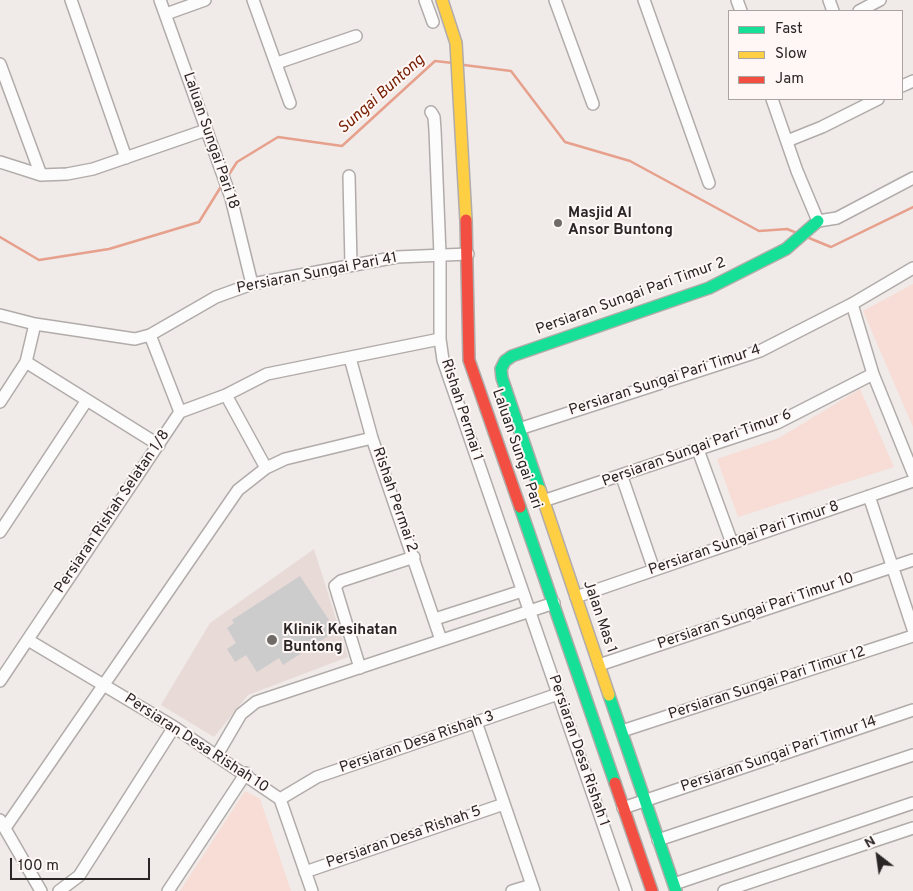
<!DOCTYPE html>
<html>
<head>
<meta charset="utf-8">
<style>
  body { margin:0 }
  #map { position:relative; width:913px; height:891px; overflow:hidden; background:#f0eae8; font-family:Overpass,sans-serif }
  canvas { display:block }
  .legend { position:absolute; left:728px; top:10px; width:175px; height:90px; box-sizing:border-box; background:#fef7f5; border:1px solid #a9a3a2; margin:0; padding:6px 9px; list-style:none; font-size:15px; color:#2a2625 }
  .legend li { display:flex; align-items:center; gap:10px; height:25px }
  .legend b { width:25px; border:1px solid #a9a3a2 }
  .north { position:absolute; left:853px; top:831px; width:50px; height:50px; -webkit-text-stroke:4px #fef7f5; paint-order:stroke; rotate:330deg; font-size:14px; font-weight:700; line-height:20px; text-align:center; color:#2a2625 }
  .north::after { content:''; display:block; margin:auto; width:18px; height:22px; background:#2a2625; clip-path:polygon(50% 0,100% 100%,50% 72%,0 100%) }
  .scale { position:absolute; left:10px; top:858px; width:140px; height:22px; box-sizing:border-box; border:2px solid #2a2625; border-top:0; padding-left:6px; font-size:15px; line-height:18px; white-space:nowrap; color:#2a2625; -webkit-text-stroke:4px #fef7f5; paint-order:stroke }
</style>
</head>
<body>
<div id="map">
<canvas width="913" height="891"></canvas>
<ul class="legend">
<li><b style="height:6px;background:#16e098"></b>Fast</li>
<li><b style="height:6px;background:#ffcf43"></b>Slow</li>
<li><b style="height:6px;background:#f24e42"></b>Jam</li>
</ul>
<div class="north">N</div>
<div class="scale">100 m</div>
</div>
<script>
const ctx = document.querySelector('canvas').getContext('2d');
ctx.lineJoin = 'round';
function fillPath(path, color) { ctx.fillStyle = color; ctx.fill(path, 'evenodd'); }
const poly = rows => new Path2D(rows.map(r => 'M' + r).join(''));
function strokePath(path, color, width, dash) { ctx.strokeStyle = color; ctx.lineWidth = width; ctx.lineCap = dash ? 'butt' : 'round'; ctx.setLineDash(dash || []); ctx.stroke(path); }
function write(font, color, halo, rows, align = 'center') {
  ctx.font = font + ' Overpass,sans-serif'; ctx.lineWidth = 4; ctx.setLineDash([]); ctx.textBaseline = 'middle'; ctx.strokeStyle = halo; ctx.fillStyle = color; for (const [text, x, y, turn = 0] of rows) {
    ctx.save(); ctx.translate(x, y); ctx.rotate((+turn || 0) * Math.PI / 180); ctx.textAlign = isNaN(turn) ? turn : align; if (halo) ctx.strokeText(text, 0, 0); ctx.fillText(text, 0, 0); ctx.restore();
  }
}
fillPath(poly([
  [314,549,348,657,248,695,214,737,161,705,210,623]
]), '#e7dad7');
fillPath(poly([
  [913,284,913,427,863,311],
  [860,389,894,467,738,517,717,459,779,438],
  [245,791,260,799,291,891,180,891]
]), '#f7ddd5');
strokePath(poly([
  [464,65,511,71,565,142,630,161,759,231,787,229,797,233],
  [228,176,237,162,278,137,342,146,435,61,453,63],
  [0,237,39,260,109,249,199,222,222,185],
  [809,238,831,247,913,207]
]), '#e6a08c', 2.5);
fillPath(poly([
  [300,576,336,631,283,665,279,658,257,672,246,655,235,662,227,649,236,643,227,628,234,623,232,620]
]), '#cdcccc');
const street = poly([
  [71,0,126,158],
  [160,0,231,198,252,284],
  [253,0,290,103],
  [425,0,433,22],
  [555,0,593,104],
  [644,0,709,183],
  [737,0,741,11],
  [829,0,833,11],
  [859,11,880,0],
  [166,14,205,0],
  [277,63,356,36],
  [0,64,41,175],
  [902,86,913,81],
  [772,99,797,171,818,221,837,218,913,178],
  [431,112,434,117,435,130,440,255,440,339,443,360,626,891],
  [787,141,822,127,878,99],
  [0,162,41,175,67,174,93,169,206,130],
  [349,176,351,265],
  [852,304,873,374,913,473],
  [0,315,35,324,135,339,150,335,216,297,252,284,397,257,468,254],
  [350,358,372,438,441,640],
  [26,362,159,445],
  [226,395,266,468],
  [0,402,26,362,35,324],
  [180,412,226,395,267,374,440,339],
  [519,429,760,351,852,304,913,268],
  [698,450,732,543],
  [622,477,654,570],
  [869,496,913,629],
  [543,501,777,423,873,374],
  [0,532,87,400],
  [576,597,913,481],
  [435,619,522,591],
  [28,640,174,727,280,799,312,891],
  [599,665,913,560],
  [360,668,335,586,341,581,414,557],
  [0,681,180,412,150,335],
  [476,722,534,891],
  [622,731,913,636],
  [217,755,241,714,256,702,554,603],
  [280,799,317,777,558,694],
  [623,808,913,710],
  [0,820,41,891],
  [5,828,238,490,266,468,285,459,372,438],
  [658,840,913,755],
  [305,872,504,804],
  [674,884,913,803],
  [59,891,79,876,174,727],
  [168,891,246,773],
  [512,891,532,885],
  [724,891,913,828]
]);
const fast = poly([
  [540,490,502,378,501,369,505,361,512,356,709,288,786,249,818,221],
  [520,507,615,783],
  [609,695,676,891]
]);
const slow = poly([
  [442,0,456,43,466,220],
  [540,490,609,695]
]);
const jam = poly([
  [466,220,469,360,520,507],
  [615,783,652,891]
]);
strokePath(street, '#b1acaa', 14);
strokePath(fast, '#b1acaa', 14);
strokePath(slow, '#b1acaa', 14);
strokePath(jam, '#b1acaa', 14);
strokePath(street, '#fdfcfc', 11);
strokePath(fast, '#16e098', 11);
strokePath(slow, '#ffcf43', 11);
strokePath(jam, '#f24e42', 11);
for (const [x, y, r, color] of [
  [558,223,5,"#6f6b69"],
  [272,640,6,"#6f6b69"]
]) { const dot = new Path2D(); dot.arc(x, y, r, 0, 2 * Math.PI); ctx.fillStyle = color; ctx.fill(dot); strokePath(dot, '#fef7f5', 2); }
write('15px', '#2a2625', '#fef7f5', [
  ["Laluan Sungai Pari 18",210,141,71],
  ["Persiaran Sungai Pari 41",317,274,-11],
  ["Persiaran Sungai Pari Timur 2",631,297,-20],
  ["Persiaran Sungai Pari Timur 4",665,381,-18],
  ["Rishah Permai 1",461,410,72],
  ["Laluan Sungai Pari",516,449,71],
  ["Persiaran Sungai Pari Timur 6",697,449,-20],
  ["Rishah Permai 2",394,500,71],
  ["Persiaran Rishah Selatan 1/8",113,512,-56],
  ["Persiaran Sungai Pari Timur 8",744,539,-19],
  ["Persiaran Sungai Pari Timur 10",756,612,-19],
  ["Jalan Mas 1",599,617,71],
  ["Persiaran Sungai Pari Timur 12",767,684,-18],
  ["Persiaran Desa Rishah 3",417,743,-19],
  ["Persiaran Desa Rishah 10",196,744,33],
  ["Persiaran Desa Rishah 1",578,751,71],
  ["Persiaran Sungai Pari Timur 14",779,755,-19],
  ["Persiaran Desa Rishah 5",404,838,-19]
]);
write('bold 15px', '#2a2625', '#fef7f5', [
  ["Masjid Al",568,214],
  ["Ansor Buntong",568,231],
  ["Klinik Kesihatan",283,631],
  ["Buntong",283,648]
], 'left');
write('italic 16px', '#782105', '#fef7f5', [
  ["Sungai Buntong",382,95,-42]
]);
</script>
</body>
</html>
